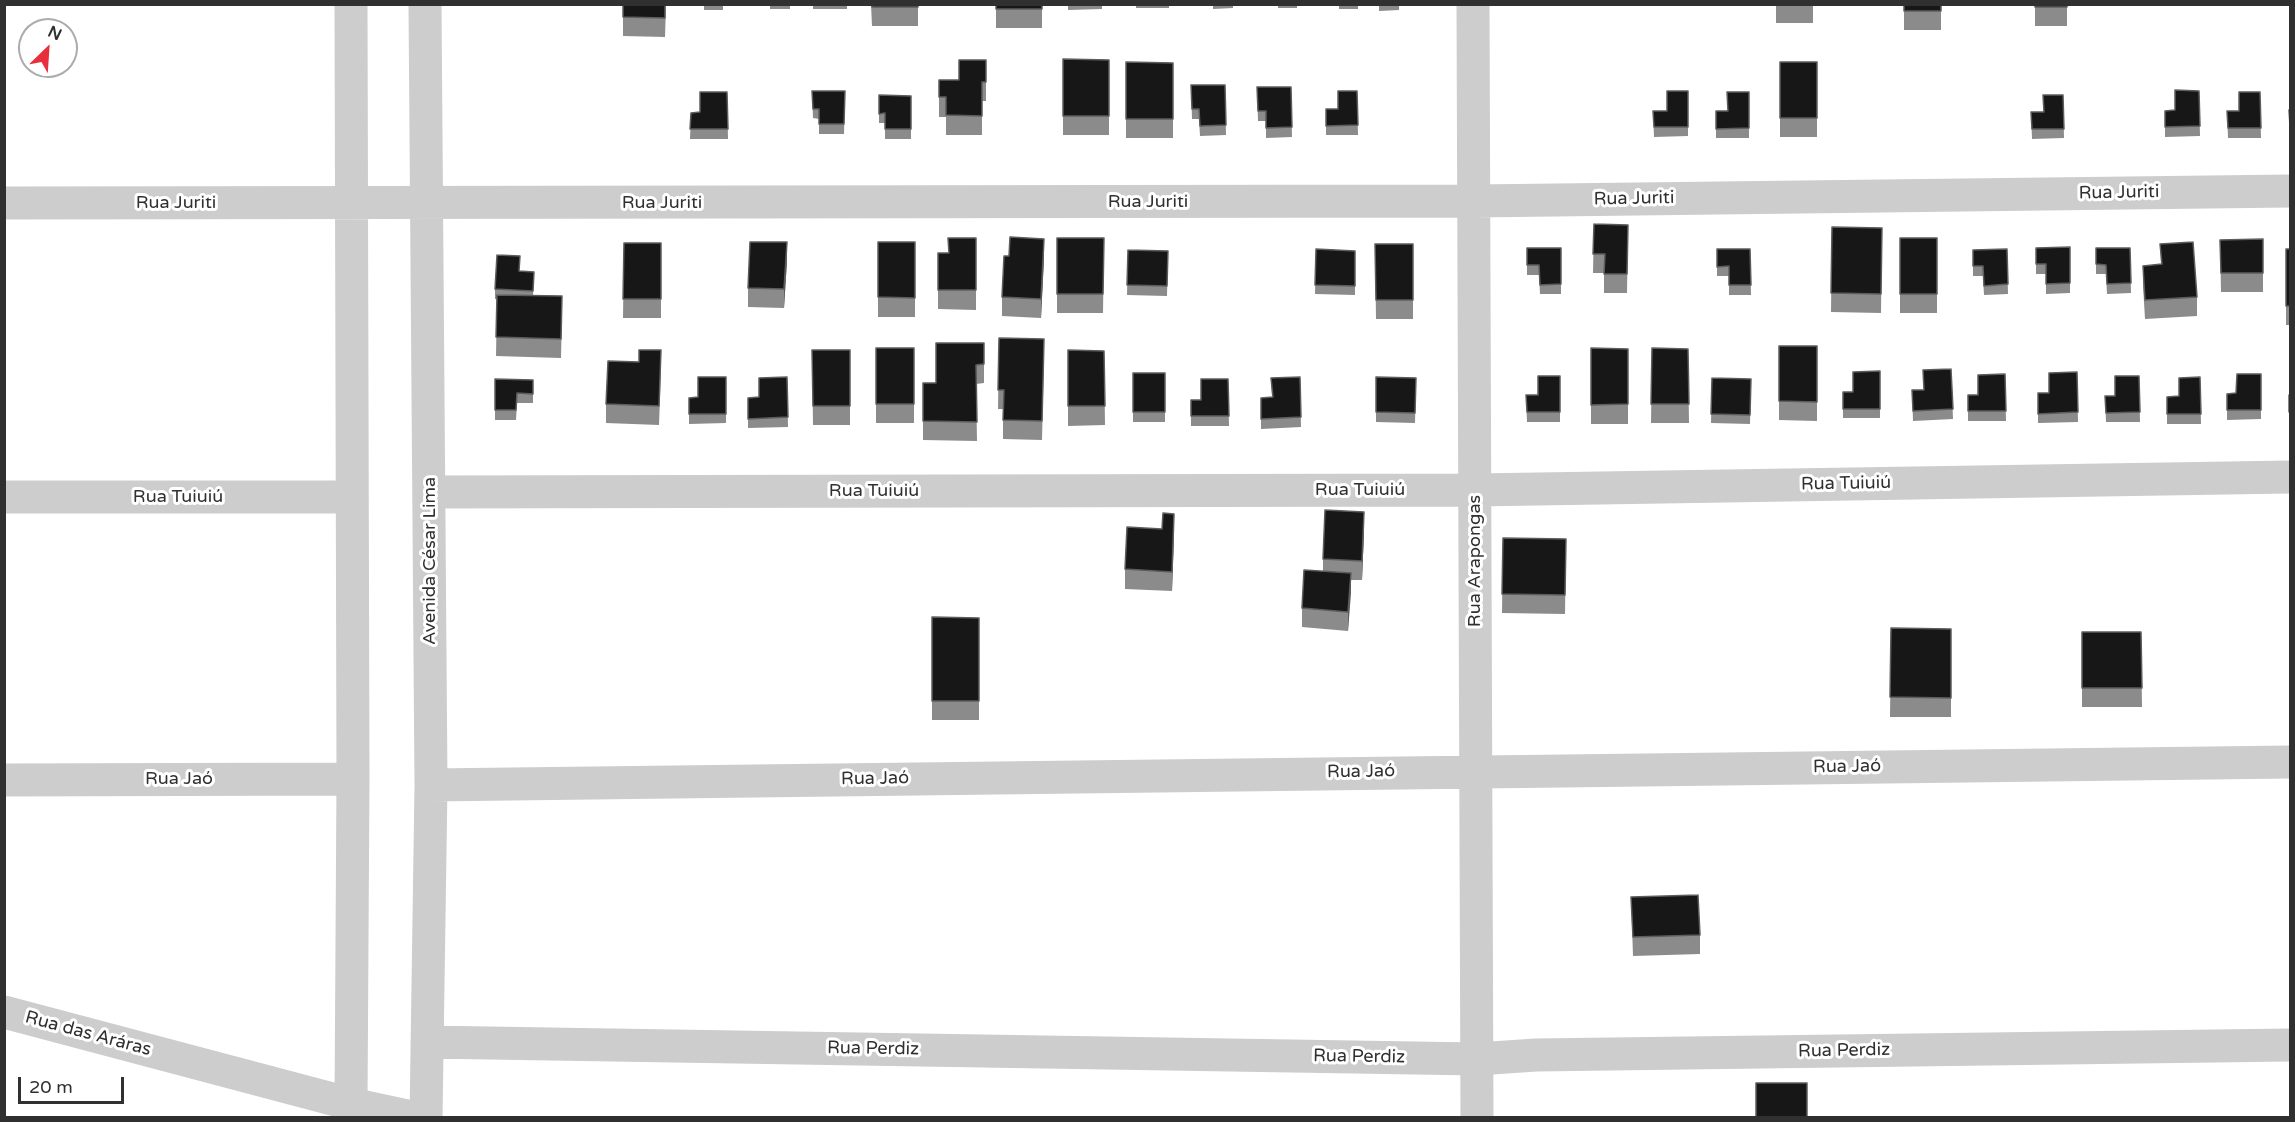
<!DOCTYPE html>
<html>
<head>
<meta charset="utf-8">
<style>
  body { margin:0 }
  #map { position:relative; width:2295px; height:1122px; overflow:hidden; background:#fff; font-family:"Varela Round",sans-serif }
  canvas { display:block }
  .frame { position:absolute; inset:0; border:6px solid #303030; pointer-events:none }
  .north { position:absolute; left:18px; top:18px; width:60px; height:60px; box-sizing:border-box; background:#fff; border:2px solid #acacac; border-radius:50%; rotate:25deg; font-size:16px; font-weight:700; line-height:24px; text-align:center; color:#303030 }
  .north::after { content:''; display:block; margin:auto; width:21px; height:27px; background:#e92f3c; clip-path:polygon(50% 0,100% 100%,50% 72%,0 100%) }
  .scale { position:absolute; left:18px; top:1077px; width:106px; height:27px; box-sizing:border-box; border:3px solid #303030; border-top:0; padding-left:8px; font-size:18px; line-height:21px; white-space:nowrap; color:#303030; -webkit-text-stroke:4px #fff; paint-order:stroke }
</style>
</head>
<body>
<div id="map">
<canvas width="2295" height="1122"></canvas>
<div class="frame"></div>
<div class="north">N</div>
<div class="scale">20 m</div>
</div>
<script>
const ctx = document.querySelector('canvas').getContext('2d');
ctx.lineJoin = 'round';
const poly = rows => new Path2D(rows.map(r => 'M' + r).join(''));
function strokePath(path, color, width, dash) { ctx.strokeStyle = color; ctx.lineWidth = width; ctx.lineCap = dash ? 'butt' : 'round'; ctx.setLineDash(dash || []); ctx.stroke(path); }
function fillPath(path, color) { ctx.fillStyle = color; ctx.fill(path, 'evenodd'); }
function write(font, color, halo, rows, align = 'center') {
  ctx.font = font + ' "Varela Round",sans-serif'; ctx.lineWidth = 6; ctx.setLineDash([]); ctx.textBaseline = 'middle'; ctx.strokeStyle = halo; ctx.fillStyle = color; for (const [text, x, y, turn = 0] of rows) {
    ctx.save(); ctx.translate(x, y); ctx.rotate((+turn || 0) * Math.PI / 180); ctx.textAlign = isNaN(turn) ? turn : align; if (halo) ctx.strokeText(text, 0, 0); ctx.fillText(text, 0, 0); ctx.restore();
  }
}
strokePath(poly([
  [351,4,353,779,351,1104],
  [425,4,431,785,426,1118],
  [1473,4,1477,1118],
  [4,203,1474,201,2290,191],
  [429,492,1475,490,2290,477],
  [4,497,352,497],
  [4,780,353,779],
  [431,785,2290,762],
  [4,1012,351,1104,416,1118],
  [427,1042,1477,1059,1536,1055,2290,1045]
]), '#cdcdcd', 33);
fillPath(poly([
  [623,4,666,4,665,37,623,36],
  [704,4,723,4,723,10,704,10],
  [770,4,790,4,790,9,770,9],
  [813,4,847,4,847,9,813,9],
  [871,4,918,4,918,26,872,26],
  [996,4,1042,4,1042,28,996,28],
  [1068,4,1102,4,1102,9,1068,10],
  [1136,4,1169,4,1169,8,1136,8],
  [1213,4,1233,4,1233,8,1213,9],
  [1278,4,1297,4,1297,8,1278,8],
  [1339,4,1358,4,1358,9,1339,9],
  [1379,4,1399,4,1399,10,1379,11],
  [1776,4,1813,4,1813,23,1776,23],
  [1904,4,1941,4,1941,30,1904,30],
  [2035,4,2067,4,2067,26,2035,26],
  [1063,59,1109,60,1109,135,1063,135],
  [986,60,986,101,982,101,982,135,946,135,946,117,939,117,939,80,959,80],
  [1126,62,1173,63,1173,138,1126,138],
  [1780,62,1817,62,1817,137,1780,137],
  [1191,85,1225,85,1226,135,1200,136,1199,119,1192,119],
  [1257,87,1291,87,1292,137,1266,138,1266,121,1258,121],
  [812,91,845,91,844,134,819,134,819,119,813,118],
  [1357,91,1358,135,1326,135,1326,109,1338,109],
  [1688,91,1688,136,1654,137,1653,111,1667,111],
  [2199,91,2200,136,2165,137,2165,111,2175,110],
  [727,92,728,139,690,139,691,113,700,112],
  [1749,92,1749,138,1716,138,1716,111,1727,111],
  [2260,92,2261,138,2228,138,2227,111,2239,111],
  [879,95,911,96,911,139,885,139,885,123,879,123],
  [2063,95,2064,138,2032,139,2031,112,2043,112],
  [1594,224,1628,225,1627,293,1604,293,1604,273,1593,273],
  [1832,227,1882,228,1881,313,1831,312],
  [976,238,976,310,938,309,938,253,948,253],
  [1057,238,1104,238,1103,313,1057,313],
  [1900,238,1937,238,1937,313,1900,313],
  [2263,239,2263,292,2221,292,2220,240],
  [878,242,915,242,915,317,878,317],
  [624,243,661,243,661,318,623,318],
  [1375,244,1413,244,1413,319,1376,319],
  [2160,244,2197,297,2197,316,2145,319,2143,285,2143,266,2161,264],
  [2070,247,2070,293,2046,294,2046,274,2036,274,2036,248],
  [1527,248,1561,248,1561,294,1540,294,1539,275,1527,275],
  [2096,248,2130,248,2131,293,2107,294,2106,274,2096,274],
  [1316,249,1355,251,1355,295,1315,294],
  [1717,249,1750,249,1751,295,1729,295,1729,276,1717,276],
  [2007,249,2008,294,1984,295,1983,276,1973,276,1973,250],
  [2286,249,2290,249,2290,325,2286,325],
  [1128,250,1168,251,1167,296,1127,295],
  [1009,256,1044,258,1041,318,1002,316,1002,297],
  [787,261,784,308,748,307,748,288],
  [520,271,534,272,533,296,562,315,561,358,496,356,497,299,495,299,495,289],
  [999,338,1044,358,1042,440,1003,439,1003,409,998,409],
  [984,343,984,383,976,384,977,441,923,440,923,383,936,383],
  [1779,346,1817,346,1817,421,1779,420],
  [876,348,914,348,914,423,876,423],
  [1591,348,1628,349,1628,424,1591,424],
  [1652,348,1688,349,1689,423,1651,423],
  [812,350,850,350,850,425,813,425],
  [1068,350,1104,351,1105,425,1068,426],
  [639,362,661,369,659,425,606,423,606,404],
  [1951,369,1953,419,1913,421,1912,390,1924,390],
  [1880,371,1880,418,1843,418,1843,392,1853,392],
  [2077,372,2078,422,2038,423,2038,393,2049,393],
  [1133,373,1165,373,1165,422,1133,422],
  [2005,374,2006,421,1968,421,1968,395,1978,395],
  [2261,374,2261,419,2227,420,2227,394,2236,393],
  [1560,376,1560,422,1527,422,1526,395,1538,395],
  [2139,376,2140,422,2106,422,2105,396,2115,396],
  [726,377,726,423,689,424,689,398,698,397],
  [787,377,788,427,748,428,748,398,759,397],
  [1300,377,1301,427,1261,429,1261,398,1272,397,1271,378],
  [1376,377,1416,378,1415,423,1376,422],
  [2200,377,2201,424,2167,424,2167,397,2179,396],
  [1712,378,1751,379,1750,424,1711,423],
  [495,379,533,380,533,403,517,403,516,420,495,420],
  [1228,379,1229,426,1191,426,1191,400,1201,400],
  [2289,395,2290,395,2290,421,2289,421],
  [1162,529,1174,533,1172,591,1125,589,1125,569],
  [1364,531,1362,580,1351,580,1348,631,1302,627,1302,608,1323,572,1323,559],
  [1503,538,1566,539,1565,614,1502,613],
  [932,617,979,618,979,720,932,720],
  [1891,628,1951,629,1951,717,1890,717],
  [2082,632,2141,632,2142,707,2082,707],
  [1631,897,1700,935,1700,954,1633,956]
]), '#8b8b8b');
fillPath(poly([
  [1044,239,1044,258,1041,318,1041,299],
  [787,242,787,261,784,308,784,289],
  [1364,512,1364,531,1362,580,1362,561],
  [1174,514,1174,533,1172,591,1172,572],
  [1351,573,1351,593,1348,631,1348,612]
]), '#5d5d5d');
const building = poly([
  [623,4,665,4,665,18,623,17,623,4],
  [872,4,918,4,918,7,872,7,872,4],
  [996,4,1042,4,1042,9,996,9,996,4],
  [1904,4,1941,4,1941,11,1904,11,1904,4],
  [2035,4,2067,4,2067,7,2035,7,2035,4],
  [1063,59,1109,60,1109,116,1063,116,1063,59],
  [959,60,986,60,986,82,982,82,982,116,946,115,946,97,939,97,939,80,959,80,959,60],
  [1126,62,1173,63,1173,119,1126,119,1126,62],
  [1780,62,1817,62,1817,118,1780,118,1780,62],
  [1191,85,1225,85,1226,125,1200,126,1199,109,1192,109,1191,85],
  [1257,87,1291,87,1292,127,1266,128,1266,111,1258,111,1257,87],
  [2175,90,2199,91,2200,126,2165,127,2165,111,2175,110,2175,90],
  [812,91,845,91,844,124,819,124,819,109,813,109,812,91],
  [1338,91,1357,91,1358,125,1326,126,1326,109,1338,109,1338,91],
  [1667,91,1688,91,1688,127,1654,127,1653,111,1667,111,1667,91],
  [700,92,727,92,728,129,690,129,691,113,700,112,700,92],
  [1727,92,1749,92,1749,128,1716,129,1716,111,1728,111,1727,92],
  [2239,92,2260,92,2261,128,2228,128,2227,111,2239,111,2239,92],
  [879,95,911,96,911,129,885,129,885,113,879,114,879,95],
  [2043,95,2063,95,2064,129,2032,129,2031,112,2044,112,2043,95],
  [2289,110,2290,110,2290,126,2289,110],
  [1594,224,1628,225,1627,274,1604,274,1605,254,1593,254,1594,224],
  [1832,227,1882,228,1881,294,1831,293,1832,227],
  [1010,237,1044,239,1041,299,1002,297,1004,256,1009,256,1010,237],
  [948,238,976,238,976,290,938,290,938,253,949,253,948,238],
  [1057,238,1104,238,1103,294,1057,294,1057,238],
  [1900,238,1937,238,1937,294,1900,294,1900,238],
  [2263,239,2263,273,2221,273,2220,240,2263,239],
  [750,242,787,242,784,289,748,288,750,242],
  [878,242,915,242,915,298,878,297,878,242],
  [2193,242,2197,297,2145,300,2143,266,2162,264,2160,244,2193,242],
  [624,243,661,243,661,299,623,299,624,243],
  [1375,244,1413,244,1413,300,1376,300,1375,244],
  [2070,247,2070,283,2046,284,2046,264,2036,264,2036,248,2070,247],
  [1527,248,1561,248,1561,284,1540,285,1539,265,1527,265,1527,248],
  [2096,248,2130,248,2131,283,2107,284,2106,265,2096,264,2096,248],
  [1316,249,1355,251,1355,286,1315,285,1316,249],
  [1717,249,1750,249,1751,285,1729,285,1729,266,1717,267,1717,249],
  [2007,249,2008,284,1984,286,1983,266,1973,266,1973,250,2007,249],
  [2286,249,2290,249,2290,306,2286,306,2286,249],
  [1128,250,1168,251,1167,286,1127,285,1128,250],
  [497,255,520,256,519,271,534,272,533,291,495,289,497,255],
  [497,295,562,296,561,339,496,337,497,295],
  [999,338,1044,339,1042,421,1003,420,1004,390,998,390,999,338],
  [936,343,984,343,984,364,976,365,977,422,923,421,923,383,936,383,936,343],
  [1779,346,1817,346,1817,402,1779,401,1779,346],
  [876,348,914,348,914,404,876,404,876,348],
  [1591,348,1628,349,1628,404,1591,405,1591,348],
  [1652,348,1688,349,1689,404,1651,404,1652,348],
  [639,350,661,350,659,406,606,404,608,361,639,362,639,350],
  [812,350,850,350,850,406,813,406,812,350],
  [1068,350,1104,351,1105,406,1068,406,1068,350],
  [1951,369,1953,409,1913,411,1912,390,1924,390,1923,370,1951,369],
  [1880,371,1880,409,1843,409,1843,392,1853,392,1853,372,1880,371],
  [2077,372,2078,412,2038,414,2038,393,2049,393,2049,373,2077,372],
  [1133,373,1165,373,1165,412,1133,412,1133,373],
  [2005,374,2006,411,1968,411,1968,395,1978,395,1978,375,2005,374],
  [2237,374,2261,374,2261,410,2227,410,2227,394,2236,393,2237,374],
  [1538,376,1560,376,1560,412,1527,412,1526,395,1538,395,1538,376],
  [2115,376,2139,376,2140,412,2106,413,2105,396,2115,396,2115,376],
  [698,377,726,377,726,414,689,414,689,398,698,397,698,377],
  [787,377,788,417,748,419,748,398,759,397,759,378,787,377],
  [1300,377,1301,417,1261,419,1261,398,1273,397,1271,378,1300,377],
  [1376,377,1416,378,1415,413,1376,412,1376,377],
  [2200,377,2201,414,2167,414,2167,397,2179,396,2179,378,2200,377],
  [1712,378,1751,379,1750,415,1711,414,1712,378],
  [495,379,533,380,533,394,517,393,516,410,495,410,495,379],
  [1201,379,1228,379,1229,416,1191,416,1191,400,1201,400,1201,379],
  [2289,395,2290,395,2290,412,2289,412,2289,395],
  [1325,510,1364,512,1362,561,1323,559,1325,510],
  [1163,513,1174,514,1172,572,1125,569,1127,527,1162,529,1163,513],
  [1503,538,1566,539,1565,595,1502,594,1503,538],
  [1304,570,1351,573,1348,612,1302,608,1304,570],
  [932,617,979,618,979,701,932,701,932,617],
  [1891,628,1951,629,1951,698,1890,697,1891,628],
  [2082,632,2141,632,2142,688,2082,688,2082,632],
  [1698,895,1700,935,1633,937,1631,897,1698,895],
  [1756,1083,1807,1083,1807,1118,1756,1118,1756,1083]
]);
fillPath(building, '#171717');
strokePath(building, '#5d5d5d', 1.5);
write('18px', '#303030', '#fff', [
  ["Rua Juriti",2119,193,-1],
  ["Rua Juriti",1634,199,-1],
  ["Rua Juriti",1148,202],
  ["Rua Juriti",176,203],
  ["Rua Juriti",662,203],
  ["Rua Tuiuiú",1846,484,-1],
  ["Rua Tuiuiú",1360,490],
  ["Rua Tuiuiú",874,491],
  ["Rua Tuiuiú",178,497],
  ["Avenida César Lima",430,561,-90],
  ["Rua Arapongas",1475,561,-90],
  ["Rua Jaó",1847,767,-1],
  ["Rua Jaó",1361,772,-1],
  ["Rua Jaó",179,779],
  ["Rua Jaó",875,779,-1],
  ["Rua das Aráras",88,1034,15],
  ["Rua Perdiz",873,1049,1],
  ["Rua Perdiz",1844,1051,-1],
  ["Rua Perdiz",1359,1057,1]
]);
</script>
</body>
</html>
